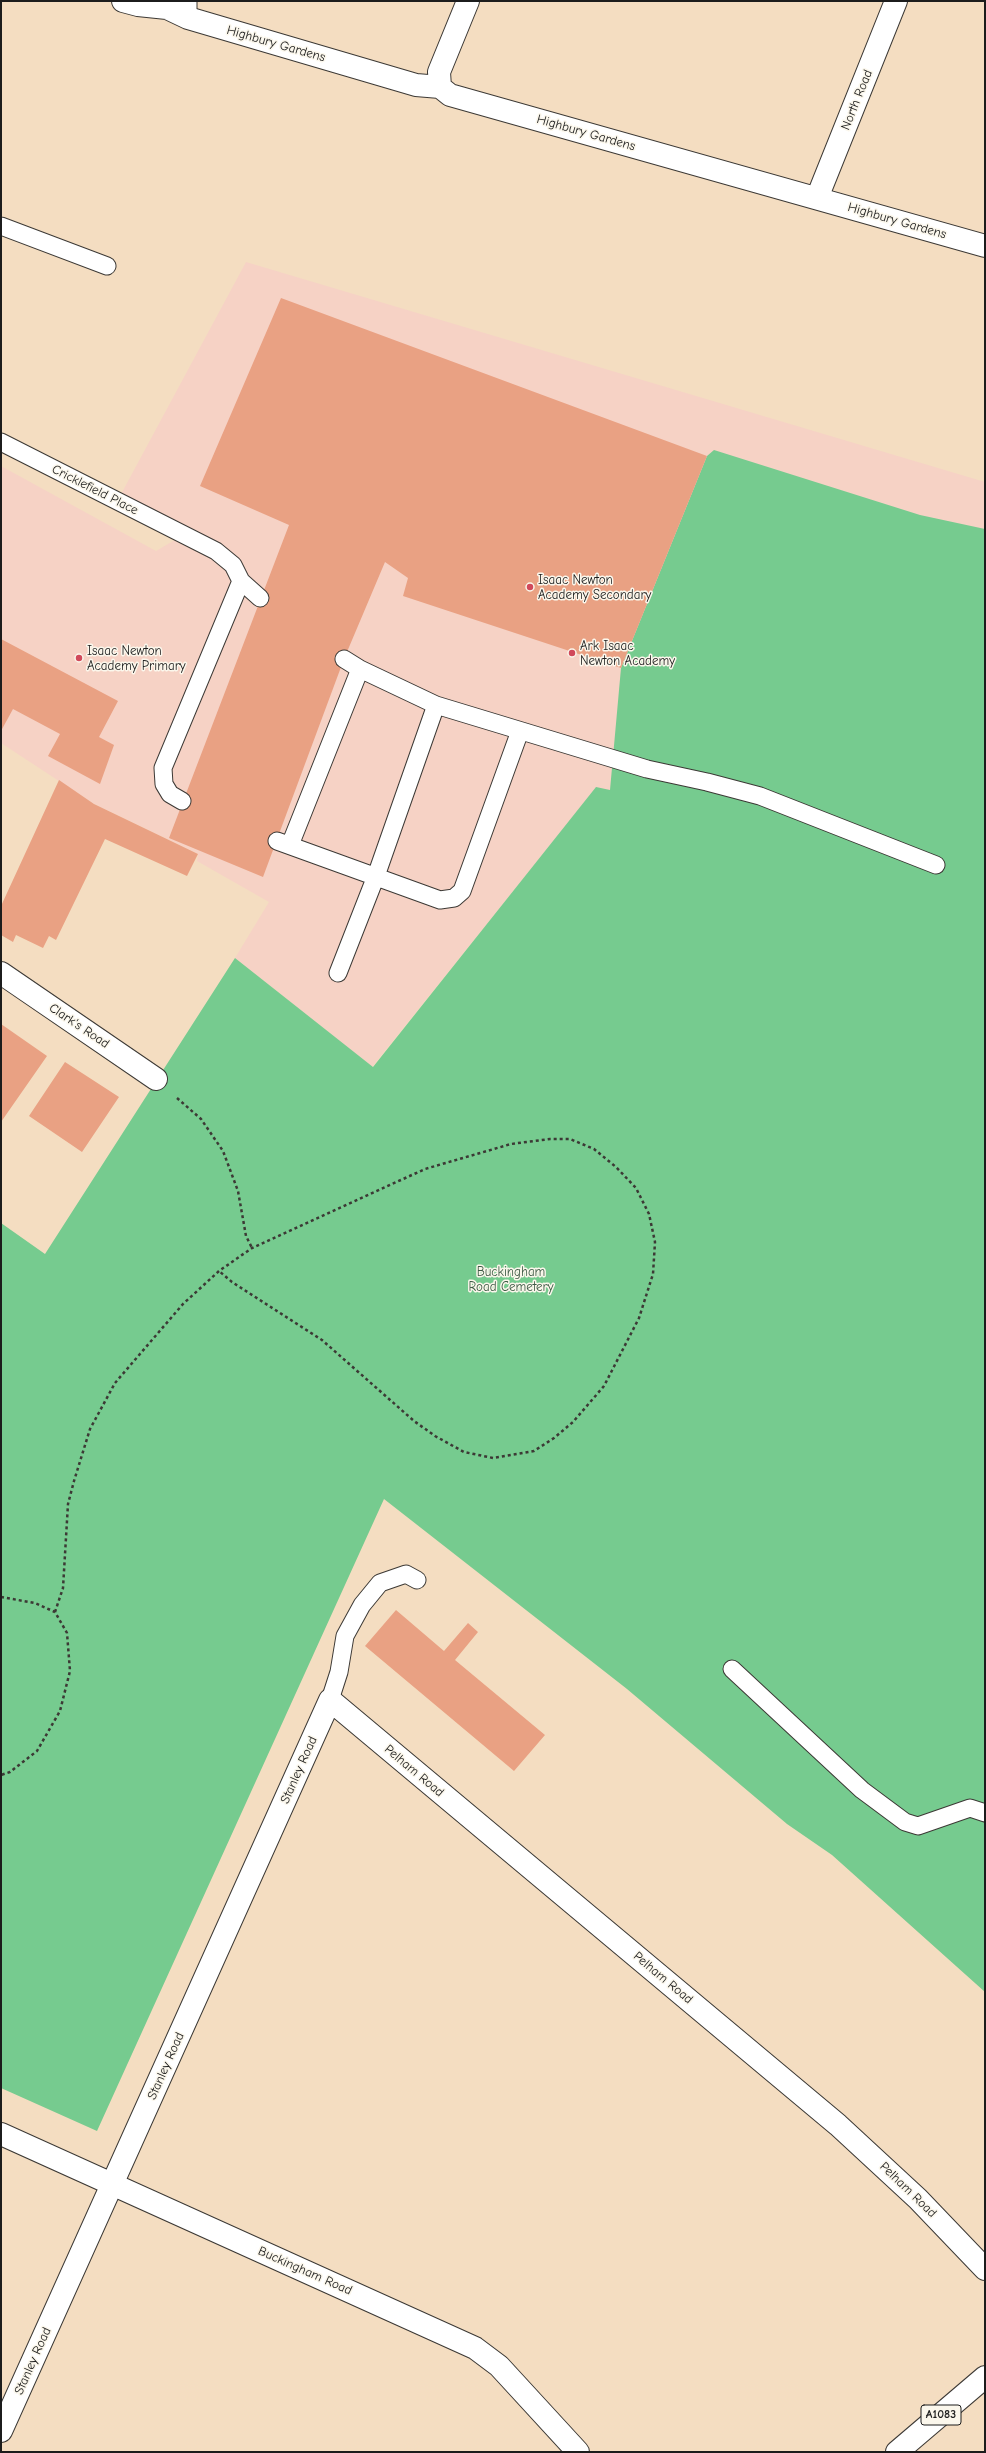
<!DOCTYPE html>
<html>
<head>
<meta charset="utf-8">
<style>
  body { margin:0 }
  #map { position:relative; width:986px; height:2453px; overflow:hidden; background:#f4ddc1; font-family:"Comic Neue",sans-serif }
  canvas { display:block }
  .frame { position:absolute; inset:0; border:2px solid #1c1c1c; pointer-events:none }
</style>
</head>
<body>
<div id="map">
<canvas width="986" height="2453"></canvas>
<div class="frame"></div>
</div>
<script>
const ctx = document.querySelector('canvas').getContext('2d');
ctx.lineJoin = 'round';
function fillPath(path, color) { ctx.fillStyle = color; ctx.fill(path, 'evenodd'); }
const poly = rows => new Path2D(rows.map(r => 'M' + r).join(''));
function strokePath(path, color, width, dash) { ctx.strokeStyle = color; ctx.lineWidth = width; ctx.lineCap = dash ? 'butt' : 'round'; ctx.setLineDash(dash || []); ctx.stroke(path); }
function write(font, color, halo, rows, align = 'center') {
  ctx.font = font + ' "Comic Neue",sans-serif'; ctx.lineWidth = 3; ctx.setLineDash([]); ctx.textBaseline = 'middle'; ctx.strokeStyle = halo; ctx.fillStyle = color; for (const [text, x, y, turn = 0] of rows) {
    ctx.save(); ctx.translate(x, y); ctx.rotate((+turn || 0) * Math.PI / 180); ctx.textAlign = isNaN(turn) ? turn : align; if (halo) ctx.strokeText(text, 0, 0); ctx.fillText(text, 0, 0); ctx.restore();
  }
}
fillPath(poly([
  [246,262,985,482,985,858,596,788,372,1067,235,958,269,902,197,861,198,854,94,804,1,743,1,466,156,551,185,534,120,496]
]), '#f6d2c5');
fillPath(poly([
  [714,450,920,515,985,529,985,1992,832,1855,787,1824,627,1689,384,1499,97,2131,1,2088,1,1223,45,1254,235,958,373,1067,596,787,610,790,621,668,707,456]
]), '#76cb8f');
fillPath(poly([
  [281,298,707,456,621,668,403,596,408,578,385,562,344,659,263,877,169,838,289,525,200,486],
  [1,639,118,701,99,737,114,745,100,784,48,756,60,734,13,709,1,731],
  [59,780,94,804,198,854,187,876,105,839,56,940,49,936,43,948,16,935,13,942,1,935,1,906],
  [1,1024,47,1056,1,1122],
  [65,1062,119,1097,82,1152,29,1116],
  [396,1610,444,1651,468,1623,478,1632,455,1660,545,1735,514,1771,365,1646]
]), '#e9a183');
const lane = poly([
  [188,1,188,18],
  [1,226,107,266],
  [1,442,216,551,233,565,241,581,260,598],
  [344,659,360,669,436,705,647,769,707,782,760,796,936,865],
  [182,801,170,794,164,784,163,768,241,581],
  [277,841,440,900,454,898,462,891,520,731],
  [290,845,360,669],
  [338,973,376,876,436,705],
  [732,1669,862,1790,905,1822,918,1826,970,1808,985,1813],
  [330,1700,339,1672,345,1636,362,1605,380,1583,406,1574,417,1580]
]);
const street = poly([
  [123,1,138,5,167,8,188,18,416,85,440,87,450,95,985,246],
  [440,87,439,72,468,1],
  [817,198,896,1],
  [1,973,156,1079],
  [1,2134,475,2348,499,2366,578,2452],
  [1,2431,330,1700,838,2125,918,2199,985,2269]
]);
const primary = poly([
  [897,2452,985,2377]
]);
strokePath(lane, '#3c3935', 19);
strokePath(street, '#3c3935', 24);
strokePath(primary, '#3c3935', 24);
strokePath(poly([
  [177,1098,201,1119,223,1151,238,1191,246,1236,252,1248],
  [1,1597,35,1603,55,1612,67,1633,70,1671,60,1711,37,1751,10,1772,1,1775],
  [55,1612,63,1588,68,1504,74,1481,90,1429,115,1383,183,1304,219,1271,252,1248,425,1169,511,1144,550,1139,570,1139,594,1149,616,1167,636,1188,649,1214,655,1242,653,1274,639,1318,604,1386,573,1422,554,1438,534,1451,493,1458,464,1452,435,1436,414,1421,322,1340,232,1282,219,1271]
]), '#3c3935', 2.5, [3, 3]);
strokePath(lane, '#fff', 17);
strokePath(street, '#fff', 22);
strokePath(primary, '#fff', 22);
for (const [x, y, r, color] of [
  [530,587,4,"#d1495b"],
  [572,653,4,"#d1495b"],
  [79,658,4,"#d1495b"]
]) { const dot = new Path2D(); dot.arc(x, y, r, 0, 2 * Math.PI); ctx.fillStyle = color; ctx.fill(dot); strokePath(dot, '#fbf7ec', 1.5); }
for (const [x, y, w] of [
  [941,2415,40]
]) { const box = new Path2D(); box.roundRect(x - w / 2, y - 10, w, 20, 3); ctx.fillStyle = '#fbf7ec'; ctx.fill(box); strokePath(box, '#1c1c1c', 1); }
write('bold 12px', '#1c1c1c', null, [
  ["A1083",941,2415]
]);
write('13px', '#1c1c1c', '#fbf7ec', [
  ["Highbury Gardens",276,44,16],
  ["North Road",857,100,-68],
  ["Highbury Gardens",586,133,16],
  ["Highbury Gardens",897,221,16],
  ["Cricklefield Place",95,490,27],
  ["Clark's Road",79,1026,34],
  ["Stanley Road",299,1770,-66],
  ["Pelham Road",414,1771,40],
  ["Pelham Road",663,1978,40],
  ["Stanley Road",166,2066,-66],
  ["Pelham Road",908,2190,44],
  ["Buckingham Road",305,2271,24],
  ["Stanley Road",33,2361,-66]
]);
write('13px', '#1c1c1c', '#fbf7ec', [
  ["Isaac Newton",538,580],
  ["Academy Secondary",538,595],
  ["Ark Isaac",580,646],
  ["Newton Academy",580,661],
  ["Isaac Newton",87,651],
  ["Academy Primary",87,666]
], 'left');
write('13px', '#3c5944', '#fbf7ec', [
  ["Buckingham",511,1272],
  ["Road Cemetery",511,1287]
]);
</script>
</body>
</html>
